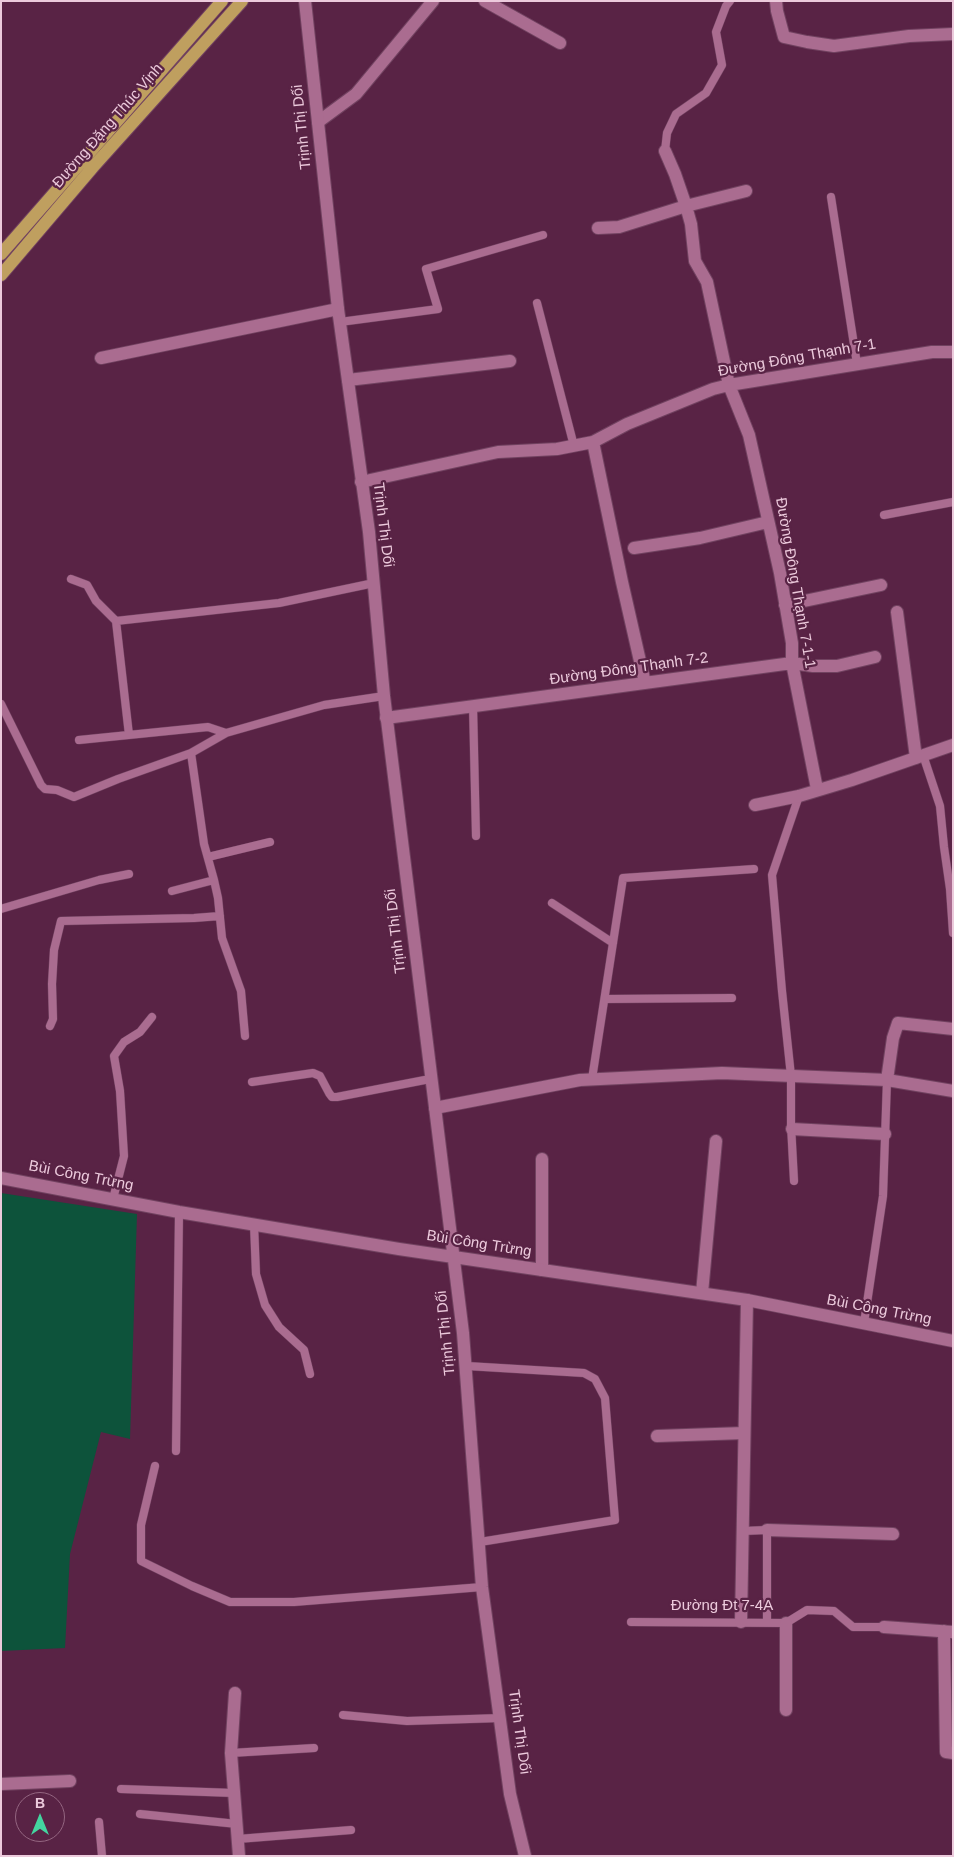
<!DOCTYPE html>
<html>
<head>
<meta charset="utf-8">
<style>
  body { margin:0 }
  #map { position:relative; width:954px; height:1857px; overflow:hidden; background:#592345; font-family:Helvetica,sans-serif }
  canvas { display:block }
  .frame { position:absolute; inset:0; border:2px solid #eccadc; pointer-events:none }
  .north { position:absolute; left:15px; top:1792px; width:50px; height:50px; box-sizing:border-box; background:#592345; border:1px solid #946681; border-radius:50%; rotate:0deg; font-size:14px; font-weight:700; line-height:20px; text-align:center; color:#eccadc }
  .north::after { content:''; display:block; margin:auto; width:18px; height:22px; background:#44d49f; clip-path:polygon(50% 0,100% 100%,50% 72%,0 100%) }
</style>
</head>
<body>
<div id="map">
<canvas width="954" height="1857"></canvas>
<div class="frame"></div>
<div class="north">B</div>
</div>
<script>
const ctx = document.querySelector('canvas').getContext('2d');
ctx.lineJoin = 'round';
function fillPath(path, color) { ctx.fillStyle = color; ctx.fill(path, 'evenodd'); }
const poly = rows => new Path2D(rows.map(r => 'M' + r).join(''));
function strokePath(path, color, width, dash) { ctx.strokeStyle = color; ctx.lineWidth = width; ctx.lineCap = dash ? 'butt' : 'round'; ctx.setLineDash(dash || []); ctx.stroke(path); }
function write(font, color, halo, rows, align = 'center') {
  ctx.font = font + ' Helvetica,sans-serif'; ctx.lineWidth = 4.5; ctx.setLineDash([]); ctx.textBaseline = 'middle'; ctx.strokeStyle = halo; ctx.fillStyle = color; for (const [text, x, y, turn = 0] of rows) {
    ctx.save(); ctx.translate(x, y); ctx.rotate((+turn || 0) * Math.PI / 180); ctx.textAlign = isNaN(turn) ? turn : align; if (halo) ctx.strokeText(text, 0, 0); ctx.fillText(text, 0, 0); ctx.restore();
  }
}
fillPath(poly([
  [1,1193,137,1214,130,1439,101,1432,70,1554,65,1648,1,1651]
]), '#0d533b');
const lane = poly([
  [665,151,667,133,676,114,706,93,722,65,716,32,726,6,730,1],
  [831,197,857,364],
  [537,303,574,446],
  [340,322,438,309,426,269,543,235],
  [884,515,953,502],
  [71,579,87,585,96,601,116,621,279,603,374,583],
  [116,621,129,735],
  [1,704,41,785,45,789,57,790,74,797,118,779,191,753,226,733,324,705,384,696],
  [473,705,476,836],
  [79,740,208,727,226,733],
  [191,753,204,844,214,880,218,898,222,938,241,991,245,1036],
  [923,755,940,806,944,847,950,889,953,933],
  [208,857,270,842],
  [172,891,214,880],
  [552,903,613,943],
  [1,909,99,880,129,874],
  [605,999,732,998],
  [50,1026,53,1019,52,984,54,950,61,921,194,918,220,916],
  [592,1079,623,878,754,869],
  [252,1082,313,1073,320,1076,329,1093,332,1097,337,1097,430,1079],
  [794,1181,791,1125,791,1076,782,991,772,875,799,796],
  [113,1199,124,1156,120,1091,114,1056,124,1042,140,1032,152,1017],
  [254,1224,256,1274,265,1305,279,1327,304,1350,310,1374],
  [864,1323,883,1196,887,1080],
  [467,1366,584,1373,595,1379,605,1398,615,1520,480,1542],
  [176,1451,179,1212],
  [155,1466,141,1525,141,1561,192,1586,230,1602,294,1602,482,1587],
  [743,1531,767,1530,767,1622],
  [631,1622,786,1623,807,1610,834,1611,853,1627,884,1627],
  [343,1715,407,1721,501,1718],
  [231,1753,314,1748],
  [121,1789,234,1793],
  [140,1814,237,1824],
  [99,1822,102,1856],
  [238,1839,351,1830]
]);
const street = poly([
  [485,1,560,43],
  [776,1,777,11,784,37,807,42,834,46,909,36,953,34],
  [318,122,356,94,433,1],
  [665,151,675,174,686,206,746,191],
  [598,228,619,227,686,206,691,224,695,261,707,282,729,385,749,435,780,573,792,643,792,663,817,789],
  [101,358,338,309],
  [348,380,510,361],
  [593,442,622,582,645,683],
  [361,482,498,452,557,449,593,442,627,424,713,389,729,385,932,352,953,352],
  [634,548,700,538,768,522],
  [785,605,881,585],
  [897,612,916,758],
  [386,718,792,663,813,666,837,666,875,657],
  [755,805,799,796,852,780,953,745],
  [887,1080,893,1038,898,1023,953,1029],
  [435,1108,580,1080,722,1073,887,1080,953,1091],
  [792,1129,885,1134],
  [542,1270,542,1159],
  [702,1293,716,1141],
  [657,1436,744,1433],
  [767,1530,893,1534],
  [741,1622,747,1300],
  [786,1623,786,1710],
  [884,1627,953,1632],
  [944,1631,946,1752,953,1753],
  [235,1693,231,1753,239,1856],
  [1,1784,70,1781]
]);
const secondary = poly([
  [305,1,338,309,369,532,384,696,463,1333,482,1587,510,1794,525,1856],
  [1,1178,179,1212,399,1249,747,1300,953,1341]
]);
const primary = poly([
  [1,254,222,1],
  [1,275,93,167,242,1]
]);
strokePath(lane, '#714260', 9);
strokePath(street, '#714260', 14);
strokePath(secondary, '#714260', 14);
strokePath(primary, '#714260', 14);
strokePath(lane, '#aa6c90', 8);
strokePath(street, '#aa6c90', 12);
strokePath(secondary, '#aa6c90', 12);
strokePath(primary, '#bf9f5f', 12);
write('15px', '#eccadc', '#592345', [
  ["Đường Đặng Thúc Vịnh",108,126,-49],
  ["Trịnh Thị Dối",302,127,-96],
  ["Đường Đông Thạnh 7-1",797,358,-10],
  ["Trịnh Thị Dối",383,525,83],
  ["Đường Đông Thạnh 7-1-1",795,583,80],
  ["Đường Đông Thạnh 7-2",629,669,-8],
  ["Trịnh Thị Dối",396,931,-97],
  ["Bùi Công Trừng",81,1176,11],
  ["Bùi Công Trừng",479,1244,9],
  ["Bùi Công Trừng",879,1310,11],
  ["Trịnh Thị Dối",446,1333,-96],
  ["Đường Đt 7-4A",722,1606],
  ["Trịnh Thị Dối",519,1732,82]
]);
</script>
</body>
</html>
